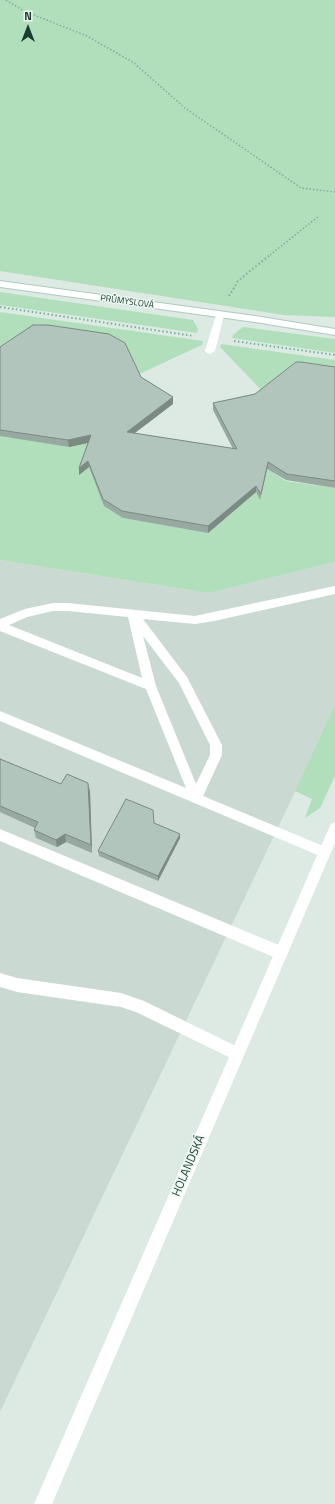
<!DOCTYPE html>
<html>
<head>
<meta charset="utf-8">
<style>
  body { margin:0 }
  #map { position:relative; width:335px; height:1504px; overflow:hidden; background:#dceae3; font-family:"Titillium Web",sans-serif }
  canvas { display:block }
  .north { position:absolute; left:8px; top:8px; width:40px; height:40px; -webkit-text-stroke:3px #ecf7f1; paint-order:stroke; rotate:0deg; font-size:11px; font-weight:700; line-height:16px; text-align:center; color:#1c3b32 }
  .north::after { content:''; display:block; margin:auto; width:14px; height:18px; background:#1c3b32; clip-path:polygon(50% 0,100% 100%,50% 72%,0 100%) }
</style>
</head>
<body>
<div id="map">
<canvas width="335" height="1504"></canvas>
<div class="north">N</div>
</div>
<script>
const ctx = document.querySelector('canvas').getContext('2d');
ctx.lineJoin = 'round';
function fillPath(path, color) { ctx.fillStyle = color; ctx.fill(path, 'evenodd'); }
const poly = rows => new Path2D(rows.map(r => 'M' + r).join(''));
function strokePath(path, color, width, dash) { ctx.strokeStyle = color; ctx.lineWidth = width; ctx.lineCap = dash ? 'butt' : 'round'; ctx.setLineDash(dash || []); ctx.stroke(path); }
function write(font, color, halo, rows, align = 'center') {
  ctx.font = font + ' "Titillium Web",sans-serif'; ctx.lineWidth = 3; ctx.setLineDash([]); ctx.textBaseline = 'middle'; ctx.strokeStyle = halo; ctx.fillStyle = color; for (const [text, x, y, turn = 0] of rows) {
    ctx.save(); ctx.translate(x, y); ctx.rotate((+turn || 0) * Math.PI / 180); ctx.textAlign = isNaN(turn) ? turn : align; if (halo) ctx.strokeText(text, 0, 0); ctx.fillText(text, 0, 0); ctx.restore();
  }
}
fillPath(poly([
  [0,560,209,593,335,562,335,704,293,796,0,1412]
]), '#cadad2');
fillPath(poly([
  [0,0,335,0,335,317,284,315,0,271],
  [0,292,193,320,198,329,197,333,0,305],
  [0,312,203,341,202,345,137,375,0,354],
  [243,327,335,339,335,353,232,338,233,335],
  [221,344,335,360,335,374,264,393,220,347],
  [0,435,92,442,123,518,193,530,217,525,267,469,286,481,335,488,335,562,209,593,0,560],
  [335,704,335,776,320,808,305,818,312,799,295,791]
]), '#b1dfbc');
const secondary = poly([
  [0,281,255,316,335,329,335,335,255,322,0,287,0,281]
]);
strokePath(secondary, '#aecbc0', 2);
strokePath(poly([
  [6,0,24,11,87,36,134,63,185,108,301,188,335,192],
  [270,255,319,216]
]), '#78b29e', 1.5, [1.5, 2]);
strokePath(poly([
  [229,296,238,281,271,254],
  [0,307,194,336],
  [234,341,335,355]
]), '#78b29e', 2, [1.5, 2.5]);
fillPath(poly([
  [220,312,224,315,215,351,210,354,207,353,205,351,216,315,220,312],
  [335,586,335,594,214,621,195,624,143,619,187,677,222,745,222,755,203,796,328,848,330,852,328,856,324,858,320,856,0,721,0,711,186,788,146,689,0,631,0,619,25,609,53,603,68,603,195,616,335,586],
  [53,611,68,611,128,617,142,678,9,625,27,617,53,611],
  [143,636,179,683,210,745,210,755,196,784,156,686,143,636],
  [0,829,286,948,288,953,286,958,281,959,276,958,0,841,0,829],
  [0,973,17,978,121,993,144,1001,242,1049,244,1054,242,1059,237,1061,136,1012,121,1007,17,992,0,987,0,973]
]), '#fff');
fillPath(poly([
  [335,822,335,843,52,1504,34,1504,329,828,331,824,335,822]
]), '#fff');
fillPath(secondary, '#fff');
fillPath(poly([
  [0,347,141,377,173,397,173,404,134,433,233,449,213,410,213,403,255,394,335,367,335,488,286,480,267,469,260,500,256,492,208,533,123,518,104,506,89,467,79,475,79,468,88,443,69,447,0,436],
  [0,759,61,784,90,791,92,853,66,842,57,847,36,838,34,830,35,828,0,812],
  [154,823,180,834,180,838,158,881,99,856,98,851]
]), '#98a9a2');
fillPath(poly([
  [173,397,173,404,127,439,127,432],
  [91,435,92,442,69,447,68,440],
  [88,461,89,467,79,475,79,468],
  [268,462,267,469,260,500,261,494],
  [256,486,256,492,208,533,208,526],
  [88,783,90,791,92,853,91,845],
  [65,834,66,842,57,847,56,840],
  [180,834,180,838,158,881,158,876]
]), '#7c8a84');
const building = poly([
  [33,325,48,325,109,334,125,343,141,377,173,397,127,432,237,449,213,403,255,394,296,362,301,362,335,367,335,481,287,474,268,462,261,494,256,486,208,526,122,511,103,499,88,461,79,468,91,435,68,440,0,430,0,347,33,325],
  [0,759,61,784,67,774,88,783,91,845,65,834,56,840,34,830,38,822,0,806,0,759],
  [126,799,153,810,154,823,180,834,158,876,98,851,126,799]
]);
fillPath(building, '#b1c5bc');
strokePath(building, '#7c8a84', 1);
write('9px', '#1c3b32', '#ecf7f1', [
  ["PRŮMYSLOVÁ",127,302,8]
]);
write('12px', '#1c3b32', '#ecf7f1', [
  ["HOLANDSKÁ",189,1166,-67]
]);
</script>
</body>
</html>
